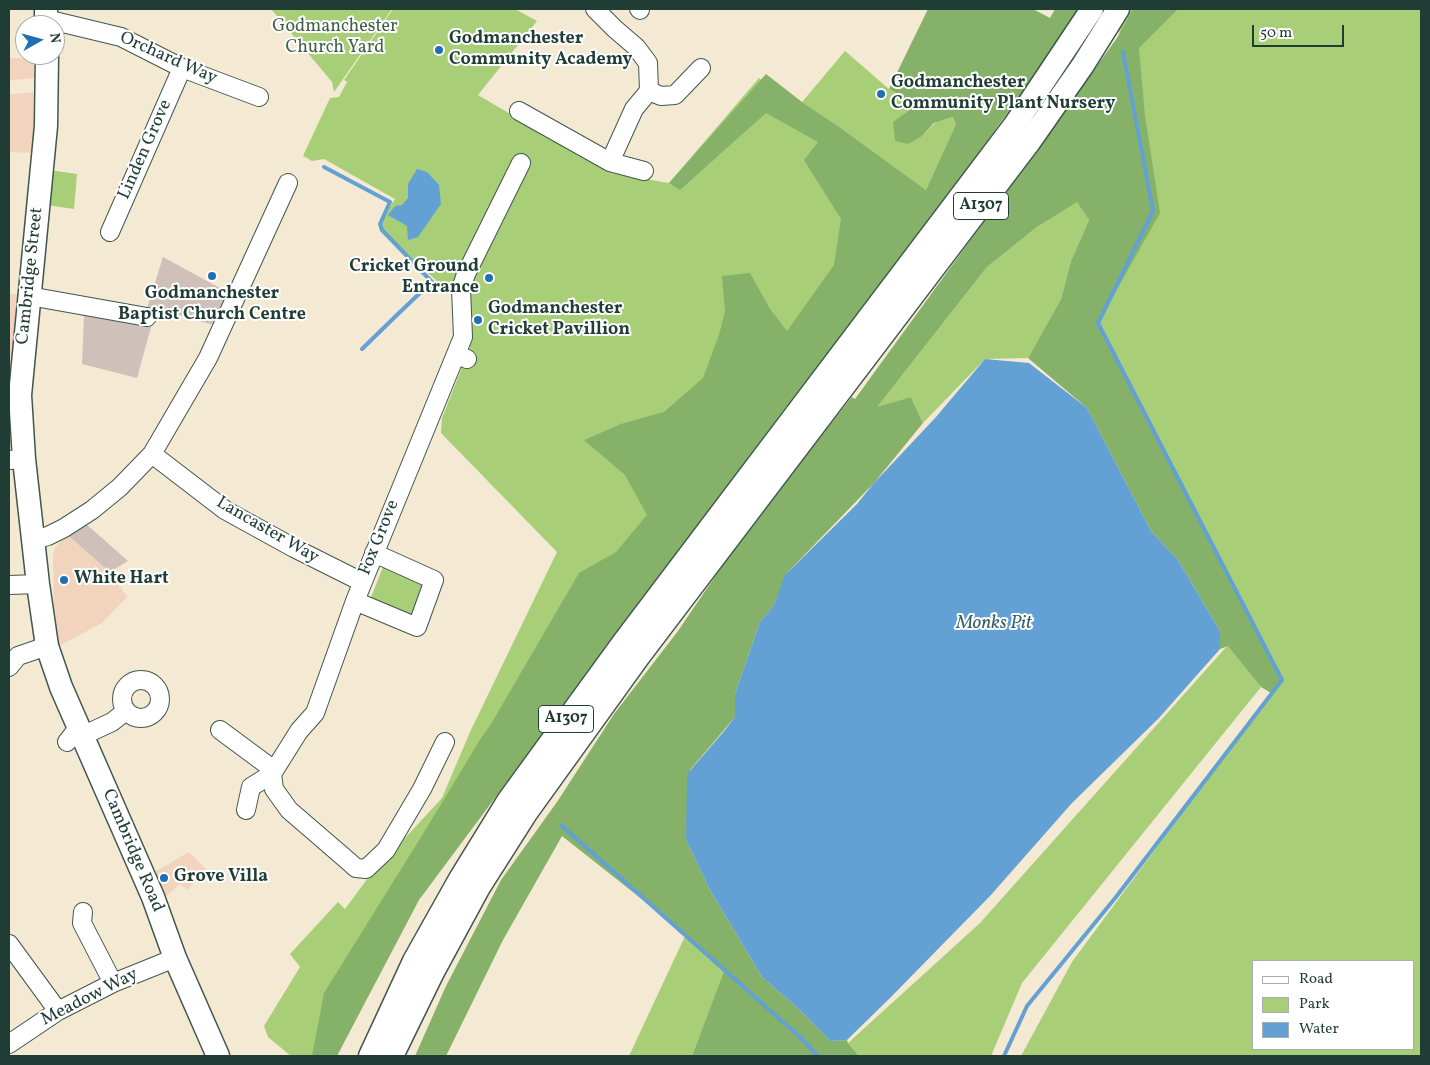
<!DOCTYPE html>
<html>
<head>
<meta charset="utf-8">
<style>
  body { margin:0 }
  #map { position:relative; width:1430px; height:1065px; overflow:hidden; background:#f4e9d3; font-family:Vollkorn,serif }
  canvas { display:block }
  .frame { position:absolute; inset:0; border:10px solid #1f3d34; pointer-events:none }
  .legend { position:absolute; left:1252px; top:960px; width:162px; height:90px; box-sizing:border-box; background:#fff; border:1px solid #a5b1ae; margin:0; padding:6px 9px; list-style:none; font-size:15px; color:#1f3d34 }
  .legend li { display:flex; align-items:center; gap:10px; height:25px }
  .legend b { width:25px; border:1px solid #a5b1ae }
  .north { position:absolute; left:15px; top:15px; width:50px; height:50px; box-sizing:border-box; background:#fff; border:1px solid #a5b1ae; border-radius:50%; rotate:83deg; font-size:14px; font-weight:700; line-height:20px; text-align:center; color:#1f3d34 }
  .north::after { content:''; display:block; margin:auto; width:18px; height:22px; background:#1f6fb2; clip-path:polygon(50% 0,100% 100%,50% 72%,0 100%) }
  .scale { position:absolute; left:1252px; top:25px; width:92px; height:22px; box-sizing:border-box; border:2px solid #1f3d34; border-top:0; padding-left:6px; font-size:15px; line-height:18px; white-space:nowrap; color:#1f3d34; -webkit-text-stroke:4px #fff; paint-order:stroke }
</style>
</head>
<body>
<div id="map">
<canvas width="1430" height="1065"></canvas>
<div class="frame"></div>
<ul class="legend">
<li><b style="height:6px;background:#fff"></b>Road</li>
<li><b style="height:14px;background:#a9ce78"></b>Park</li>
<li><b style="height:14px;background:#63a0d4"></b>Water</li>
</ul>
<div class="north">N</div>
<div class="scale">50 m</div>
</div>
<script>
const ctx = document.querySelector('canvas').getContext('2d');
ctx.lineJoin = 'round';
function fillPath(path, color) { ctx.fillStyle = color; ctx.fill(path, 'evenodd'); }
const poly = rows => new Path2D(rows.map(r => 'M' + r).join(''));
function strokePath(path, color, width, dash) { ctx.strokeStyle = color; ctx.lineWidth = width; ctx.lineCap = dash ? 'butt' : 'round'; ctx.setLineDash(dash || []); ctx.stroke(path); }
function write(font, color, halo, rows, align = 'center') {
  ctx.font = font + ' Vollkorn,serif'; ctx.lineWidth = 4; ctx.setLineDash([]); ctx.textBaseline = 'middle'; ctx.strokeStyle = halo; ctx.fillStyle = color; for (const [text, x, y, turn = 0] of rows) {
    ctx.save(); ctx.translate(x, y); ctx.rotate((+turn || 0) * Math.PI / 180); ctx.textAlign = isNaN(turn) ? turn : align; if (halo) ctx.strokeText(text, 0, 0); ctx.fillText(text, 0, 0); ctx.restore();
  }
}
fillPath(poly([
  [9,58,38,58,39,78,9,80],
  [9,90,10,94,40,92,35,153,9,152],
  [9,294,21,294,11,430,9,431],
  [68,535,105,568,107,567,127,597,102,623,59,646,54,629,53,555,55,547],
  [189,852,207,870,187,890,180,884,162,900,151,874]
]), '#f2d4be');
fillPath(poly([
  [163,257,229,293,214,325,156,309,137,378,82,364,84,316,40,305,147,308],
  [85,523,128,561,110,572,107,567,105,568,69,536]
]), '#cfc0ba');
fillPath(poly([
  [271,9,392,9,334,92,332,82],
  [393,9,515,9,537,21,478,95,611,173,669,183,759,78,900,211,573,641,317,1056,291,1056,268,1037,264,1026,300,967,290,954,338,902,345,909,368,878,442,798,470,732,557,552,441,433,442,418,470,347,467,294,454,296,436,286,436,280,380,231,379,223,395,199,324,159,312,161,303,156,330,98,339,97,347,82,372,98,344,80],
  [1115,9,1421,9,1421,1056,1021,1056,1072,962,1281,679,1098,323,1153,211],
  [1254,961,1414,961,1414,1049,1254,1049],
  [845,51,889,89,917,105,922,136,936,122,954,117,956,124,926,190,838,126,802,102],
  [49,170,77,174,74,209,46,205],
  [1077,201,1089,220,1071,261,1061,299,1028,358,985,359,923,423,911,397,876,408,987,267,1037,227],
  [385,562,431,582,415,623,368,605],
  [1228,645,1261,687,1022,983,991,1056,859,1056,848,1043,980,923],
  [686,934,726,969,692,1056,629,1056]
]), '#a9ce78');
fillPath(poly([
  [928,9,1033,9,1050,18,1055,9,1079,9,1064,33,935,215,786,407,419,900,337,1056,312,1056,324,993,426,829,481,738,491,724,579,573,616,552,647,515,625,475,584,440,621,424,664,412,703,378,719,335,725,311,722,276,750,273,770,309,787,331,834,265,841,219,804,160,818,142,766,113,680,190,669,183,766,74,802,102,838,126,926,190,956,124,953,117,934,123,922,136,908,144,895,141,893,122,917,105,889,89],
  [1133,9,1178,9,1139,48,1145,116,1160,213,1098,323,1282,680,1271,693,1261,687,1228,646,1220,649,1220,631,1178,560,1151,531,1087,408,1028,358,1061,299,1071,261,1089,220,1077,202,1037,227,987,267,877,407,911,397,923,423,874,483,787,573,774,605,760,622,735,694,735,717,690,770,686,840,710,890,762,977,801,1011,830,1041,847,1040,848,1043,859,1056,692,1056,725,969,686,934,562,836,503,940,446,1056,415,1056,446,986,501,880,557,802,614,714,678,631,750,525,852,397,855,399,1117,38]
]), '#86b168');
fillPath(poly([
  [417,169,427,172,439,185,441,204,418,237,408,240,407,226,388,215,395,206,402,205,408,198,408,184],
  [985,359,1029,363,1087,408,1151,531,1178,560,1220,631,1220,649,1159,718,1072,803,990,896,890,998,847,1040,830,1041,801,1011,762,977,710,890,686,840,687,774,725,730,735,717,735,694,760,622,774,605,785,575,857,504,874,483,936,417]
]), '#63a0d4');
strokePath(poly([
  [324,167,390,202,380,224,382,230,433,283,432,286,420,293,400,312,362,349],
  [561,825,800,1037,818,1056],
  [1004,1056,1027,1006,1116,897,1282,680,1098,323,1153,211,1123,52]
]), '#63a0d4', 4);
const minor = poly([
  [595,9,615,29,636,47,648,63,649,91,634,109,610,162],
  [639,9,640,10],
  [46,19,121,37,182,68,259,97],
  [649,91,661,96,675,95,701,68],
  [519,111,610,162,644,171],
  [110,232,182,68],
  [29,296,147,317],
  [456,354,463,337,461,289,466,274,521,163],
  [152,454,225,510,294,548,362,582],
  [9,460,24,459],
  [34,540,48,536,64,528,92,510,120,487,152,454,208,358,288,183],
  [9,585,38,584],
  [355,601,417,627,434,580,374,553],
  [9,667,18,656,47,646],
  '122 699a19 19 0 1 1 38 0a19 19 0 1 1-38 0Z',
  [220,730,274,770],
  [82,736,112,722,126,711],
  [67,742,78,728],
  [445,742,422,789,386,850,366,869,356,868,347,860,289,810,274,789,272,774,299,731,315,713,355,601,456,354,467,359],
  [246,810,251,787,272,774],
  [83,912,82,923,113,983],
  [9,944,58,1011],
  [9,1044,58,1011,113,983,175,958]
]);
const major = poly([
  [46,9,46,25],
  [47,55,46,126,20,395,24,459,38,584,47,646,61,687,153,897,175,958,218,1056],
  [370,1056,414,961,460,879,508,801,623,643,1014,126,1092,9],
  [392,1056,433,972,479,887,526,813,639,656,1030,141,1083,65,1118,9]
]);
strokePath(minor, '#3f574c', 20);
strokePath(major, '#3f574c', 25);
strokePath(minor, '#fff', 18);
strokePath(major, '#fff', 22);
for (const [x, y, r, color] of [
  [439,50,5,"#1f6fb2"],
  [881,94,5,"#1f6fb2"],
  [212,276,5,"#1f6fb2"],
  [489,278,5,"#1f6fb2"],
  [478,320,5,"#1f6fb2"],
  [64,580,5,"#1f6fb2"],
  [164,878,5,"#1f6fb2"]
]) { const dot = new Path2D(); dot.arc(x, y, r, 0, 2 * Math.PI); ctx.fillStyle = color; ctx.fill(dot); strokePath(dot, '#fff', 2); }
for (const [x, y, w] of [
  [981,206,55],
  [566,719,55]
]) { const box = new Path2D(); box.roundRect(x - w / 2, y - 13.5, w, 27, 4); ctx.fillStyle = '#fff'; ctx.fill(box); strokePath(box, '#1f3d34', 1); }
write('bold 16px', '#1f3d34', null, [
  ["A1307",981,206],
  ["A1307",566,719]
]);
write('18px', '#426145', '#fff', [
  ["Godmanchester",335,28],
  ["Church Yard",335,49]
]);
write('bold 18px', '#1f3d34', '#fff', [
  ["Godmanchester",449,40],
  ["Community Academy",449,61],
  ["Godmanchester",891,84],
  ["Community Plant Nursery",891,105],
  ["Cricket Ground",479,268,"right"],
  ["Entrance",479,289,"right"],
  ["Godmanchester",212,295,"center"],
  ["Baptist Church Centre",212,316,"center"],
  ["Godmanchester",488,310],
  ["Cricket Pavillion",488,331],
  ["White Hart",74,580],
  ["Grove Villa",174,878]
], 'left');
write('18px', '#1f3d34', '#fff', [
  ["Orchard Way",168,59,24],
  ["Linden Grove",146,150,-66],
  ["Cambridge Street",31,276,-84],
  ["Lancaster Way",267,531,30],
  ["Fox Grove",380,538,-68],
  ["Cambridge Road",132,851,67],
  ["Meadow Way",90,998,-27]
]);
write('italic 19px', '#37606c', '#fff', [
  ["Monks Pit",994,625]
]);
</script>
</body>
</html>
